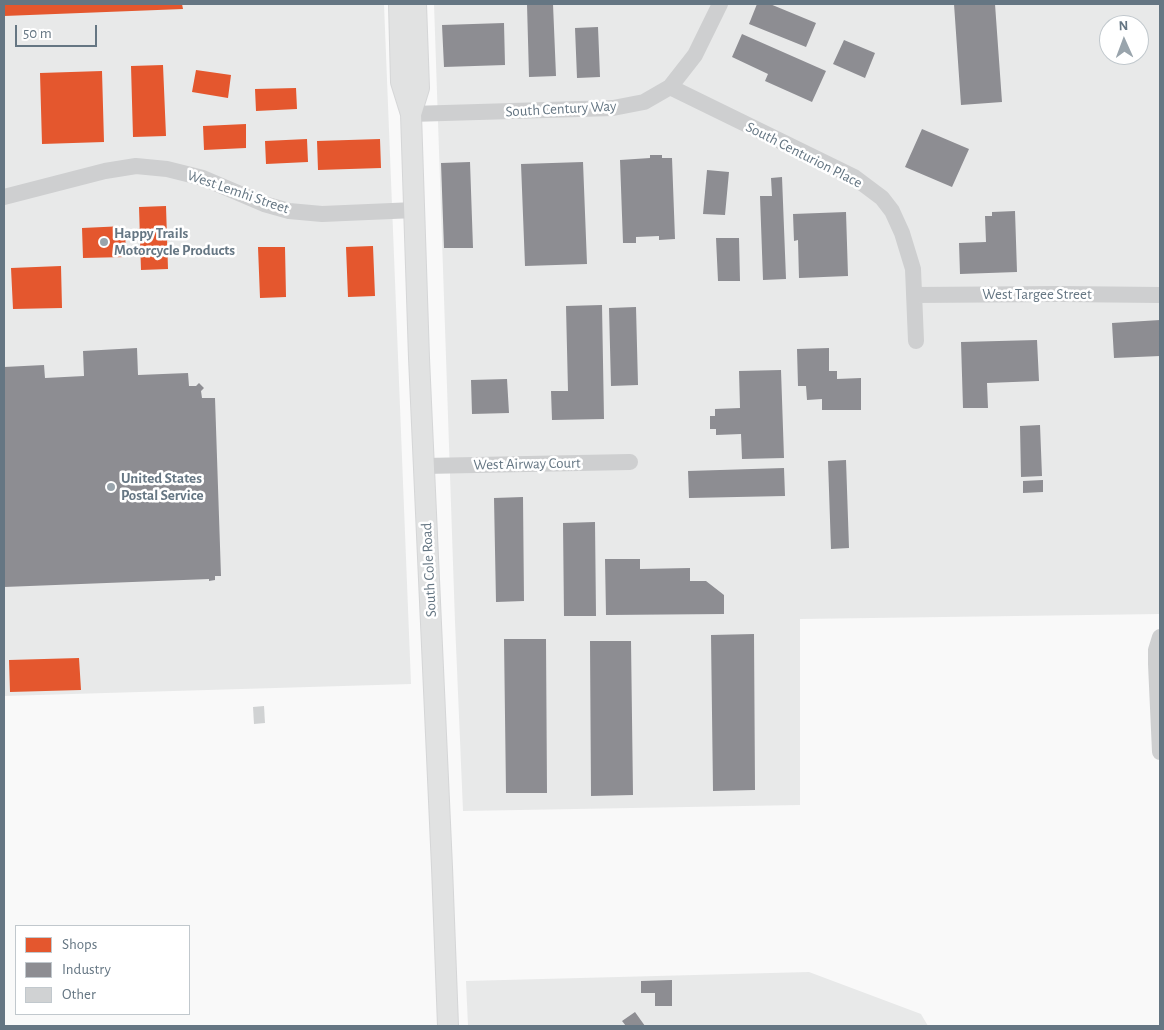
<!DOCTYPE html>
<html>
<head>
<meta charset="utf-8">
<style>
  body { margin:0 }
  #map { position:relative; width:1164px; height:1030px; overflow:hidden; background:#f9f9f9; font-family:"Alegreya Sans",sans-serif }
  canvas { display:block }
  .frame { position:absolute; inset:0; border:5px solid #657683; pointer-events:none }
  .legend { position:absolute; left:15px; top:925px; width:175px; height:90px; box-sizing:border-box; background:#fff; border:1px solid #c1c8cd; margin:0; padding:6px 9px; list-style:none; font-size:15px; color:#657683 }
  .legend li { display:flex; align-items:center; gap:10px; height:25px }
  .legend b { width:25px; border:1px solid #c1c8cd }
  .north { position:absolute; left:1099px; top:15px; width:50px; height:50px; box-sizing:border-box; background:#fff; border:1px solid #c1c8cd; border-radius:50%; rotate:358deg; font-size:14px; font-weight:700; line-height:20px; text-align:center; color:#657683 }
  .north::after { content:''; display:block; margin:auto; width:18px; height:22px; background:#99a4ac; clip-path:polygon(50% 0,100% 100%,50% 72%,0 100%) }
  .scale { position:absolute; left:15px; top:25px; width:82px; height:22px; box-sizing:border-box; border:2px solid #657683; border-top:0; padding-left:6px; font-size:15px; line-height:18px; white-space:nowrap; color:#657683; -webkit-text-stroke:4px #fff; paint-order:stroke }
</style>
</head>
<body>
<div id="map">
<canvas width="1164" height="1030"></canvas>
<div class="frame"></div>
<ul class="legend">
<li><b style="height:14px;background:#e4572e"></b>Shops</li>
<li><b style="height:14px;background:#8d8d92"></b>Industry</li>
<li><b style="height:14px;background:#d0d2d3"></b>Other</li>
</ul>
<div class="north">N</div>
<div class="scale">50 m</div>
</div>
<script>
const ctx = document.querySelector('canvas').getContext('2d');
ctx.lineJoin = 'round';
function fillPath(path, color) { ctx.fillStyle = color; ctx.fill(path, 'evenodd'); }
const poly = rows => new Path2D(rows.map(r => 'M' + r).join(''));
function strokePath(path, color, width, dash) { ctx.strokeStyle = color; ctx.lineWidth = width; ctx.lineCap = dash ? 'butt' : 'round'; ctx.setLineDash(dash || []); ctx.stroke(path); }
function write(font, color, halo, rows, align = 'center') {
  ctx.font = font + ' "Alegreya Sans",sans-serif'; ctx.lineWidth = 5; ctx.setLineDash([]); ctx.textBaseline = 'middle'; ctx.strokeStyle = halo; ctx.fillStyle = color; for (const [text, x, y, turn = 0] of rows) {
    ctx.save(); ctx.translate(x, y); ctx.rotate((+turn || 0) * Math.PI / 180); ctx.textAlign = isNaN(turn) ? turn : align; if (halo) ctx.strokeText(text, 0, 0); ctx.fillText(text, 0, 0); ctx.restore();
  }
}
fillPath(poly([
  [4,4,384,4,411,684,4,696],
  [434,4,1160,4,1160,614,800,619,800,805,463,811,455,622],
  [1109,25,1139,25,1139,55,1109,55],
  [809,972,921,1014,928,1026,468,1026,466,981]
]), '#e8e9e9');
fillPath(poly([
  [4,4,182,4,183,9,4,16],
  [163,65,166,136,133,137,131,66],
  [196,70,231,75,228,98,192,92],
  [102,71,104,142,42,144,40,73],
  [296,88,297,109,256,111,255,89],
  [246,124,246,148,204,150,203,126],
  [307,139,308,162,266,164,265,141],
  [380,139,381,168,318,170,317,141],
  [166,206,168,269,141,270,139,207],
  [125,226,126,257,83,258,82,228],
  [373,246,375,296,348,297,346,247],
  [258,247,285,247,286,297,260,298],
  [61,266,62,308,13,309,11,268],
  [79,658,81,690,10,692,9,660]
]), '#e4572e');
fillPath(poly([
  [527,4,553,4,556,76,529,77],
  [757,4,770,4,816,23,806,47,749,24],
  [954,4,995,4,1002,102,961,105],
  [504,23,505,65,444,67,442,25],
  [598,27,600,77,577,78,575,28],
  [742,34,826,71,812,102,765,81,768,74,732,57],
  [844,40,875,53,865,78,833,64],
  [922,129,969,149,952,187,905,167],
  [650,155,662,155,662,158,672,158,675,239,659,240,659,236,636,237,636,243,623,243,620,160,650,158],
  [470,162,473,248,444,248,441,163],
  [583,162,587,264,525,266,521,164],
  [707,170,729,172,725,215,703,214],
  [782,177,786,279,763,280,760,196,772,196,771,178],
  [1015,211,1017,272,960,274,959,243,986,242,985,216,992,216,992,212],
  [846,212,848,276,799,278,798,240,794,241,793,214],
  [716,238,739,238,740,281,718,281],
  [602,305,604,419,552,420,551,391,568,391,566,306],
  [636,307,638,385,611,386,609,308],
  [1160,320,1160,356,1114,358,1112,323],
  [1037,340,1039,381,987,383,988,408,963,408,961,342],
  [137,348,138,375,188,373,189,386,196,386,199,383,204,388,201,391,202,398,215,398,221,576,215,576,215,580,209,581,209,579,4,587,4,367,44,365,45,378,84,376,83,351],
  [829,348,829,371,837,371,837,379,861,378,861,410,822,410,822,399,807,400,806,386,798,386,797,349],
  [781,370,784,458,742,459,741,434,716,435,716,429,710,429,710,416,715,416,715,409,740,408,739,371],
  [507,379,509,413,472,414,471,380],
  [1040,425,1042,476,1021,477,1020,426],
  [846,460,849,548,831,549,828,461],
  [784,468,785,496,689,498,688,471],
  [1043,480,1043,492,1023,493,1023,481],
  [523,497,524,601,496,602,494,498],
  [595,522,596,616,564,616,563,523],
  [605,559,640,559,640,569,690,568,690,581,706,581,724,595,724,614,606,615],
  [754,634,755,790,713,791,711,635],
  [504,639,546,639,547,793,506,793],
  [590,641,631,641,633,795,591,796],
  [672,980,672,1006,655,1006,655,993,641,993,641,981],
  [635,1012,645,1026,626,1026,622,1021]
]), '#8d8d92');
fillPath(poly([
  [264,706,265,723,254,724,253,707]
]), '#d0d2d3');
const major = poly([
  [399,4,401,82,411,114,419,358,442,867,448,1026],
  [411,114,419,88,416,4]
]);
strokePath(major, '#d5d6d7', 22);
strokePath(poly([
  [670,87,854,177,882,198,892,211,902,233,913,269,916,341],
  [411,114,613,108,644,102,670,87,695,55,720,4],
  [4,197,105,171,136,166,167,169,203,178,264,204,289,211,322,214,415,210],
  [914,295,1060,294,1160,295],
  [424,466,630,462],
  [1160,637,1156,650,1156,664,1160,752]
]), '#cecfd0', 16);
strokePath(major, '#e1e2e2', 20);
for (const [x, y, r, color] of [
  [104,242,5,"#99a4ac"],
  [111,487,5,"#99a4ac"]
]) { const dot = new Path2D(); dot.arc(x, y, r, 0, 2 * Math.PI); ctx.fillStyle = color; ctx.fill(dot); strokePath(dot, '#fff', 2); }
write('15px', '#657683', '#fff', [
  ["South Century Way",561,109,-3],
  ["South Centurion Place",804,155,27],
  ["West Lemhi Street",238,192,19],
  ["West Targee Street",1037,294],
  ["West Airway Court",527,464,-1],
  ["South Cole Road",429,570,-93]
]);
write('bold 15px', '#657683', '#fff', [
  ["Happy Trails",114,233],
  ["Motorcycle Products",114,250],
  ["United States",121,478],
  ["Postal Service",121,495]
], 'left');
</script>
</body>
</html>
